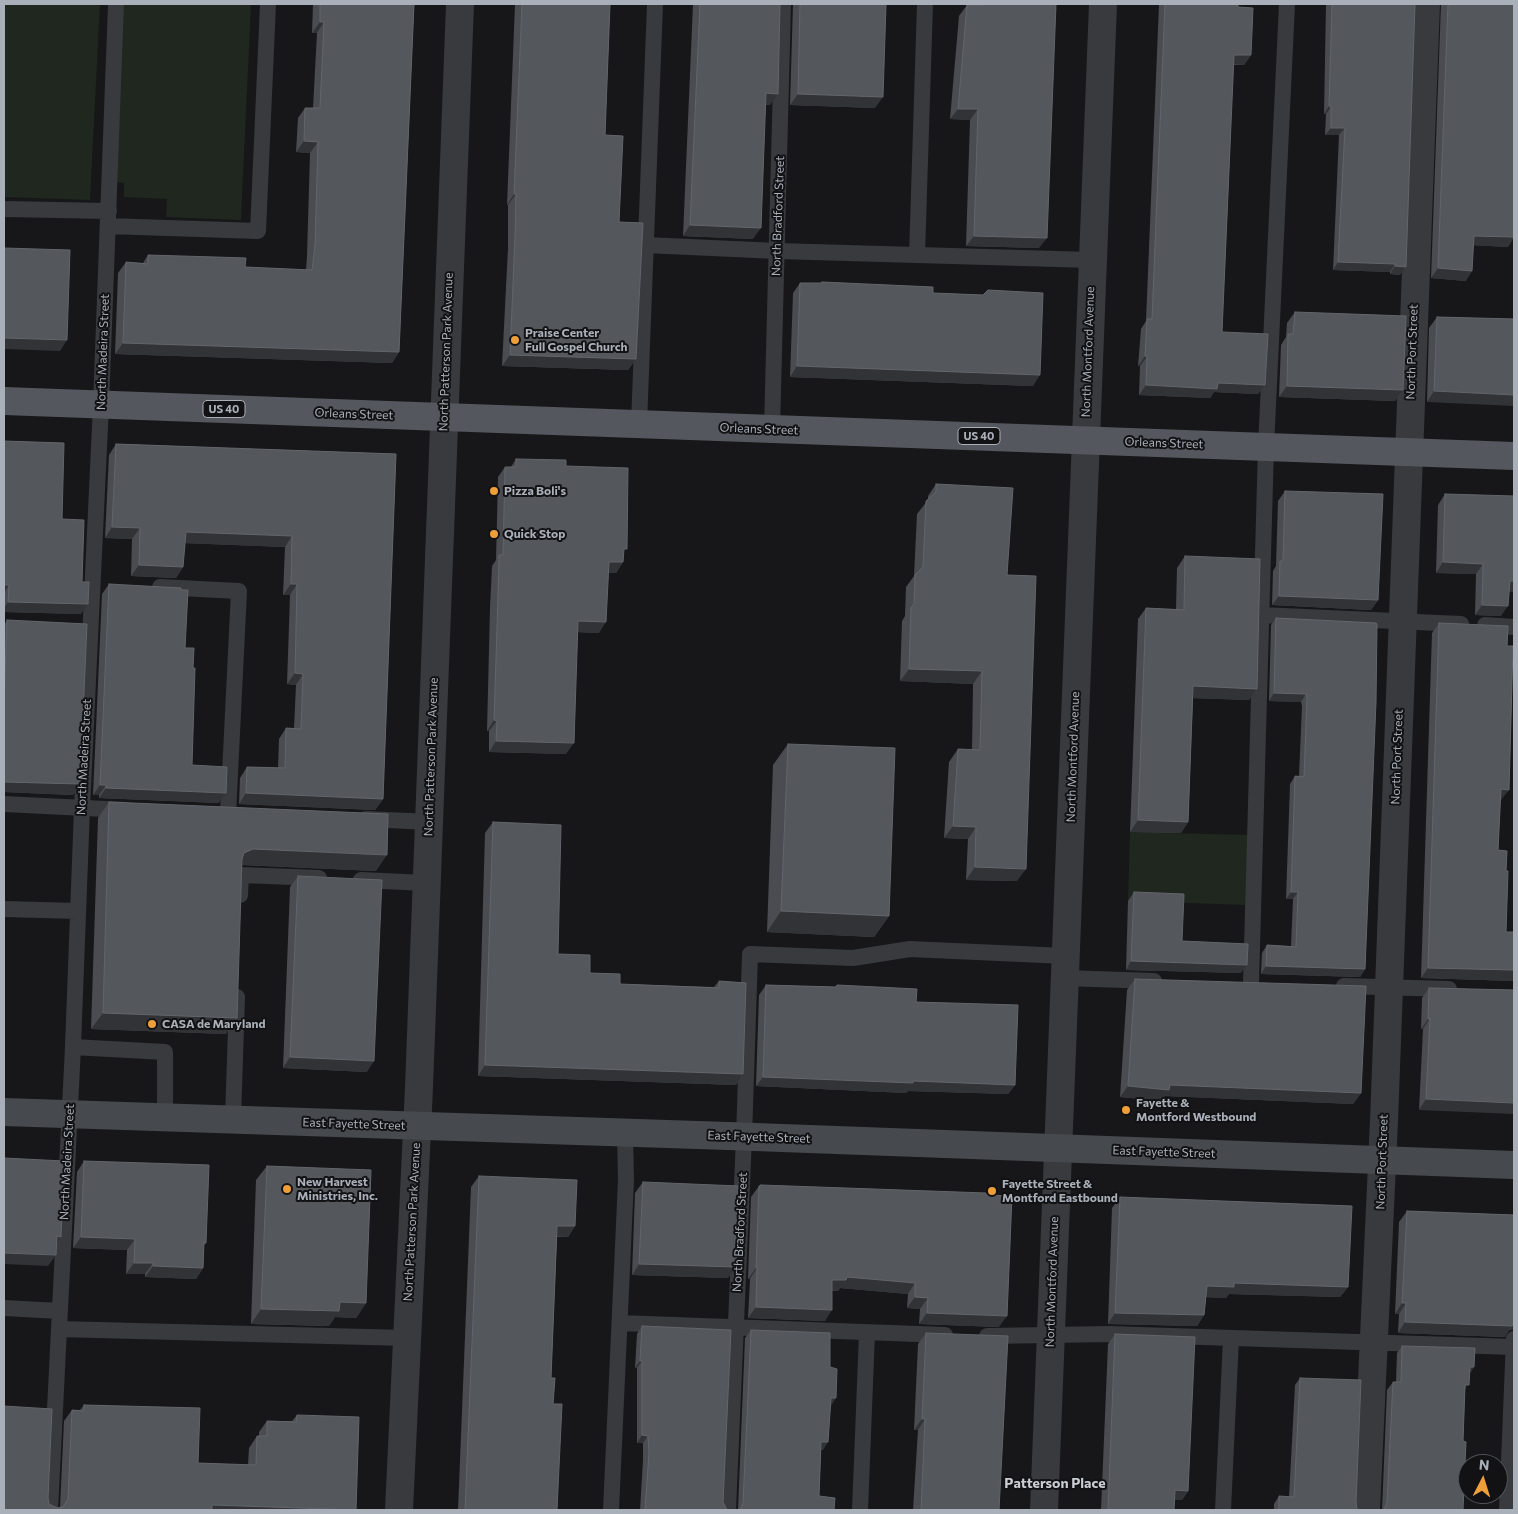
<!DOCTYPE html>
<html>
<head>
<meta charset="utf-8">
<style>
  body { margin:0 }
  #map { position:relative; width:1518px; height:1514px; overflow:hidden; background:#171719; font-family:Commissioner,sans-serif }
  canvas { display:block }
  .frame { position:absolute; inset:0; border:5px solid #a9b0b9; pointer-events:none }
  .north { position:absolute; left:1458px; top:1454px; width:50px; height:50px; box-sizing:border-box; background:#121214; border:1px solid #4e5156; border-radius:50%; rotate:5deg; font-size:14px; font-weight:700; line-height:20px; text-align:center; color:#a9b0b9 }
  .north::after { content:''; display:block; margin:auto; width:18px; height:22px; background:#ef9f39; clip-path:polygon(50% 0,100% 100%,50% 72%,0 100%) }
</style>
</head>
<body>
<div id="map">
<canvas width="1518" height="1514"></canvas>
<div class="frame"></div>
<div class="north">N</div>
</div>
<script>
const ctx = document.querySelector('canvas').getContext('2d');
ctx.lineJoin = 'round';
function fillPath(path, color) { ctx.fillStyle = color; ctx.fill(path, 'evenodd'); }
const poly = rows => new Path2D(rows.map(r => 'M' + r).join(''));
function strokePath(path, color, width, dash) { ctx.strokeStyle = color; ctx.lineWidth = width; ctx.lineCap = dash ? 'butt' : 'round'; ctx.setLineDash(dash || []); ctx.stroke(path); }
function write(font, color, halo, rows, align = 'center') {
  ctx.font = font + ' Commissioner,sans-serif'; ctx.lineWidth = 4; ctx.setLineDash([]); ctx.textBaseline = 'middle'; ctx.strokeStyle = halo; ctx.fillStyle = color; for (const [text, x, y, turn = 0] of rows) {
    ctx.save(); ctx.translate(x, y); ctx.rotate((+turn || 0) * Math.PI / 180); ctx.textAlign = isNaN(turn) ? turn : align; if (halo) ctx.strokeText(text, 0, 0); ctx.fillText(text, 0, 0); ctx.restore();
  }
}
fillPath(poly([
  [4,4,100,4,90,200,4,197],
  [123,4,251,4,241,220,166,217,167,199,124,197,124,183,115,182],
  [1130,832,1248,835,1246,905,1128,901]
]), '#1f271f');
strokePath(poly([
  [4,209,109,211],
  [108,226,258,231,268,4],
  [646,245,777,251,1092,260],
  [917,255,925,4],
  [639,424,655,4],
  [772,429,783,4],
  [160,587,239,591,228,814],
  [1261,615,1461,624],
  [1485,625,1514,627],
  [4,804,126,810],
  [366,819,429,822],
  [361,880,426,883],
  [240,895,241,875,319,878],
  [4,909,78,911],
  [1064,978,1154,981],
  [1251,983,1266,447,1287,4],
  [1344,986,1449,989],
  [73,1047,165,1052,165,1117],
  [233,1119,237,997],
  [4,1308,60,1311],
  [620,1323,945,1335],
  [59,1329,406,1338],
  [987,1336,1109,1334,1514,1347],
  [50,1510,73,1047,82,808,101,405,116,4],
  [611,1510,626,1180,625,1133],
  [728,1510,744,1137,750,954,853,958,910,949,1065,956],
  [860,1510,867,1333],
  [1223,1510,1231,1338],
  [1507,1510,1514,1339]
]), '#383a3e', 16);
strokePath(poly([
  [1044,1510,1103,4],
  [1366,1510,1384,1121,1426,4]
]), '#383a3e', 28);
strokePath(poly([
  [399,1510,419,1087,460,4]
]), '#383a3e', 28);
strokePath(poly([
  [4,1112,728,1136,1514,1165]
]), '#46494e', 28);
strokePath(poly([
  [4,401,1514,456]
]), '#54575d', 28);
fillPath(poly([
  [313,4,414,4,399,352,392,363,115,354,118,273,126,262,143,263,148,255,245,267,306,270,307,256,310,153,296,152,298,118,305,108,313,108,317,33,312,33],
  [515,4,610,4,605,135,619,222,636,359,628,370,502,366,508,248,508,205,507,205],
  [693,4,780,4,770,105,766,105,753,239,683,236],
  [793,4,886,4,875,108,790,105],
  [977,4,1056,4,1039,248,966,246,970,120,950,119,959,16,967,5,977,5],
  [1159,4,1238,4,1238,7,1251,55,1244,65,1233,65,1222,332,1265,385,1258,394,1214,392,1210,398,1139,395,1140,366,1138,366,1141,329,1146,321],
  [1326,4,1415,4,1400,275,1390,274,1390,272,1333,270,1339,135,1325,135,1326,114,1324,114],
  [1441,4,1514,4,1514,237,1508,247,1473,245,1466,281,1431,278],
  [822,282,933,293,983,295,1033,386,790,377,793,293,800,283,821,283],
  [1295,312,1403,390,1395,401,1279,397,1281,345,1286,337,1287,323],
  [1437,317,1514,319,1427,402,1429,328],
  [4,441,62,519,81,614,4,612],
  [116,444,396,454,383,799,375,810,239,804,240,778,247,767,278,768,279,739,286,728,294,728,296,685,287,684,290,595,283,595,285,547,185,543,183,567,176,578,131,576,132,539,105,538,109,455],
  [516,459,566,466,624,554,623,562,616,573,608,573,599,633,578,632,566,754,489,752,489,731,487,731,490,608,492,566,496,560,498,477,505,467,511,467],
  [936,484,1007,575,1017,881,966,880,968,839,944,838,949,762,958,749,972,750,973,684,900,681,902,621,905,616,906,587,914,576,917,514,928,500,928,496],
  [1285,491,1378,600,1371,610,1272,605,1273,571,1276,566,1278,501],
  [1445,494,1509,592,1501,616,1475,615,1476,574,1436,573,1438,505],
  [1185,556,1257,689,1249,700,1193,698,1188,822,1181,833,1130,832,1138,619,1146,608,1176,609,1177,568],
  [109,584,181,590,185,648,193,668,192,765,219,803,99,798,99,795,93,795,102,594],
  [1276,618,1376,623,1365,969,1360,977,1261,974,1262,953,1267,945,1291,946,1293,899,1286,899,1290,784,1295,776,1299,776,1302,706,1301,702,1269,701,1271,625],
  [7,620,80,784,73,795,4,792,4,625],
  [1439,623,1501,800,1500,800,1498,850,1506,932,1514,932,1514,981,1421,978,1432,633],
  [788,744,889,916,874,937,767,932,773,765],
  [109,802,376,871,242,865,226,1034,91,1029,98,818],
  [493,822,558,954,590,973,620,984,714,987,719,981,743,1074,736,1085,478,1076,485,833],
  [298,876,367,1072,283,1068,290,887],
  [1134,892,1182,941,1241,973,1126,970,1128,901],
  [1135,979,1361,1093,1353,1104,1165,1096,1162,1101,1120,1097,1127,990],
  [766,985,835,987,837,985,916,1002,1015,1085,1008,1094,908,1091,906,1093,756,1086,759,995],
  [1429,988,1514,990,1419,1110,1423,1029,1421,1029,1422,998],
  [84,1161,206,1243,204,1245,203,1268,196,1279,145,1277,145,1274,126,1274,127,1250,73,1248,77,1172],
  [267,1166,366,1303,356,1318,335,1317,329,1326,251,1324,256,1180],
  [479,1176,575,1226,568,1237,557,1237,551,1378,553,1404,557,1510,458,1510,471,1187],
  [643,1182,728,1278,632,1275,635,1193],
  [759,1186,999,1327,919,1324,920,1309,907,1308,908,1294,840,1288,838,1291,832,1291,825,1321,748,1318,750,1279,748,1279,751,1197],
  [1120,1197,1348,1287,1340,1297,1229,1294,1226,1298,1206,1297,1204,1315,1197,1326,1108,1324,1112,1208],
  [1407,1211,1514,1215,1514,1329,1509,1330,1505,1337,1398,1333,1399,1314,1395,1314,1399,1222],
  [642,1326,723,1502,727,1510,640,1510,643,1460,643,1443,637,1443,637,1368,635,1368,637,1334],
  [751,1330,830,1367,831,1406,823,1450,821,1450,819,1496,738,1510,745,1338],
  [926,1333,999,1510,913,1510,918,1430,914,1430,918,1344],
  [1115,1334,1188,1491,1182,1500,1175,1500,1174,1510,1101,1510,1108,1344],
  [1402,1346,1474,1367,1469,1373,1465,1390,1463,1441,1463,1510,1382,1510,1387,1390,1393,1382,1396,1382,1397,1353],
  [1300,1378,1356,1502,1357,1509,1358,1510,1274,1510,1274,1504,1279,1496,1289,1497,1295,1385],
  [84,1405,198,1463,248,1465,249,1448,257,1436,259,1436,259,1432,267,1421,292,1421,297,1415,356,1510,4,1510,48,1498,49,1504,57,1508,60,1508,64,1421,72,1410,80,1410]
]), '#4a4c51');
fillPath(poly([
  [320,22,324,22,317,33,312,33],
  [1234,55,1251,55,1244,65,1227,64],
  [766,93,778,94,770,105,759,104],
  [798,94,883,97,875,108,790,105],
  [1329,106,1331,107,1326,114,1324,114],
  [958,109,978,109,970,120,950,119],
  [1331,128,1345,128,1339,135,1325,135],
  [304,141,318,142,310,153,296,152],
  [514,194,516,194,508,205,507,205],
  [690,225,761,228,753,239,683,236],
  [974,236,1047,238,1039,248,966,246],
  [1474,236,1514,237,1508,247,1467,245],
  [1338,262,1395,264,1390,272,1333,270],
  [1395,266,1406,267,1400,275,1390,274],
  [1438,268,1472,271,1466,281,1431,278],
  [4,338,67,340,60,351,4,349],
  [123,343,399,352,392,363,115,354],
  [510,355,636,359,628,370,502,366],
  [1145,356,1147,357,1140,366,1138,366],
  [797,366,1040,375,1033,386,790,377],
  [1218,383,1265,385,1258,394,1214,392,1210,398,1139,395,1146,385],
  [1287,386,1403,390,1395,401,1279,397],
  [1434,391,1514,395,1514,406,1427,402],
  [112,527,140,528,132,539,105,538],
  [186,532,292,536,285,547,179,543],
  [609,562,623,562,616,573,601,573],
  [1443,562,1483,564,1476,574,1436,573],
  [139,565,183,567,176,578,131,576],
  [1510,581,1514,581,1514,592,1502,591],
  [291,584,297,584,290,595,283,595],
  [4,585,9,585,4,593],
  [1279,596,1378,600,1371,610,1272,605],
  [8,602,88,604,81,614,4,612,4,608],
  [1482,605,1508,606,1501,616,1475,615],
  [578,621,606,622,599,633,571,632],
  [909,669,982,671,973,684,900,681],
  [295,673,303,674,296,685,287,684],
  [1193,686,1257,689,1249,700,1185,698],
  [1274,693,1306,694,1301,702,1269,701],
  [494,720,497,721,489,731,487,731],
  [496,741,574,743,566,754,489,752],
  [4,782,80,784,73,795,4,792],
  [100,785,106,785,99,795,93,795],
  [106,788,226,793,219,803,99,798],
  [1501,789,1509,790,1501,800,1493,800],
  [246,793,383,799,375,810,239,804],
  [1138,820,1188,822,1181,833,1130,832],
  [953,826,976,827,968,839,944,838],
  [253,849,387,855,376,871,241,865,233,869,244,853],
  [975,867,1026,869,1017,881,966,880],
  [1291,892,1298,892,1293,899,1286,899],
  [781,911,889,916,874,937,767,932],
  [1131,961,1247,965,1241,973,1126,970],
  [1266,966,1365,969,1360,977,1261,974],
  [1428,968,1514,970,1514,981,1421,978],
  [103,1013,237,1018,226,1034,91,1029],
  [1430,1018,1423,1029,1421,1029,1428,1019],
  [290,1057,374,1061,367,1072,283,1068],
  [485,1065,743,1074,736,1085,478,1076],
  [763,1077,913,1081,1015,1085,1008,1094,908,1091,906,1093,756,1086],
  [1170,1085,1361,1093,1353,1104,1165,1096,1162,1101,1120,1097,1128,1086],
  [1426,1099,1514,1103,1514,1114,1419,1110],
  [557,1226,575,1226,568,1237,549,1236],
  [57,1236,61,1237,53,1247],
  [81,1237,135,1239,127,1250,73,1248],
  [4,1253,56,1255,48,1266,4,1264],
  [134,1263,153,1263,145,1274,126,1274],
  [639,1264,736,1267,728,1278,632,1275],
  [153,1266,203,1268,196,1279,145,1277],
  [756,1268,757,1268,750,1279,748,1279],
  [847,1277,915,1283,908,1294,840,1288,838,1291,825,1290,832,1280],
  [1234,1283,1348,1287,1340,1297,1229,1294,1226,1298,1199,1297,1207,1286],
  [915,1297,928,1298,920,1309,907,1308],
  [340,1302,366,1303,356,1318,335,1317,329,1326,251,1324,261,1309],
  [1402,1303,1406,1303,1399,1314,1395,1314],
  [756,1307,832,1310,825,1321,748,1318],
  [927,1313,1007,1316,999,1327,919,1324],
  [1115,1313,1204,1315,1197,1326,1108,1324],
  [1405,1322,1512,1326,1505,1337,1398,1333],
  [1514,1323,1514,1329,1509,1330],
  [640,1361,642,1361,637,1368,635,1368],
  [1470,1367,1474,1367,1469,1375],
  [831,1398,836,1398,831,1406],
  [922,1419,925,1419,918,1430,914,1430],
  [642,1435,648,1436,643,1443,637,1443],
  [821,1442,828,1442,823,1450,816,1449],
  [1175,1490,1188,1491,1182,1500,1168,1500],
  [212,1505,356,1510,209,1510]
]), '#313336');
const building = poly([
  [320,4,414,4,399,352,123,343,126,262,148,264,148,255,215,257,246,258,245,267,312,270,315,245,318,142,304,141,305,108,320,108,324,22,320,22,320,4],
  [522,4,610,4,605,135,623,136,619,222,643,223,636,359,510,355,515,237,516,194,514,194,522,4],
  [700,4,780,4,778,94,766,93,761,228,690,225,700,4],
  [800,4,886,4,883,97,798,94,800,4],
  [984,4,1056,4,1047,238,974,236,978,109,958,109,967,5,984,5,984,4],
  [1165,4,1238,4,1238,7,1253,8,1251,55,1234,55,1222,332,1268,334,1265,385,1218,383,1217,389,1146,385,1147,357,1145,356,1147,319,1152,319,1165,4],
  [1332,4,1415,4,1406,267,1395,266,1395,264,1338,262,1345,128,1331,128,1331,107,1329,106,1332,4],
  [1448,4,1514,4,1514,237,1474,236,1472,271,1438,268,1448,4],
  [4,248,70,250,67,340,4,338,4,248],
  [822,282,933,287,933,293,983,295,988,290,1043,293,1040,375,797,366,800,283,822,283,822,282],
  [1295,312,1406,316,1403,390,1287,386,1288,334,1293,334,1295,312],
  [1437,317,1514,319,1514,395,1434,391,1437,317],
  [4,441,64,443,62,519,84,520,82,582,89,582,88,604,8,602,9,585,4,585,4,441],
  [116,444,396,454,383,799,246,793,247,767,285,768,286,728,301,729,303,674,295,673,297,584,291,584,292,536,186,532,183,567,139,565,140,528,112,527,116,444],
  [516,459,566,460,566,466,628,468,627,549,624,549,623,562,609,562,606,622,578,621,574,743,496,741,497,721,494,720,498,597,499,555,503,555,505,467,516,467,516,459],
  [936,484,1013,488,1007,575,1036,576,1026,869,975,867,976,827,953,826,958,749,980,750,982,671,909,669,911,608,914,604,915,575,923,567,926,501,936,492,936,484],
  [1285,491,1383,494,1378,600,1279,596,1280,561,1283,561,1285,491],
  [1445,494,1514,496,1514,581,1510,581,1508,606,1482,605,1483,564,1443,562,1445,494],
  [1185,556,1260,559,1257,689,1193,686,1188,822,1138,820,1146,608,1184,610,1185,556],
  [109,584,181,588,181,590,188,590,185,648,194,648,193,668,195,668,192,765,227,767,226,793,106,788,106,785,100,785,109,584],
  [1276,618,1376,623,1377,624,1376,702,1365,969,1266,966,1267,945,1296,947,1298,892,1291,892,1295,776,1304,777,1307,698,1306,694,1274,693,1276,618],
  [7,620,87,624,80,784,4,782,4,701,7,620],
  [1439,623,1508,626,1507,646,1513,646,1509,790,1501,789,1498,850,1507,851,1506,871,1508,871,1506,932,1514,932,1514,970,1428,968,1439,623],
  [788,744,895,748,889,916,781,911,788,744],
  [109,802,388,814,387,855,253,849,244,853,242,859,237,1018,103,1013,109,802],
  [493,822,561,825,558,954,590,955,590,973,620,974,620,984,719,988,719,981,746,983,743,1074,485,1065,493,822],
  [298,876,382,880,374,1061,290,1057,298,876],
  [1134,892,1184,894,1182,941,1248,944,1247,965,1131,961,1134,892],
  [1135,979,1366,986,1361,1093,1170,1085,1169,1090,1128,1086,1135,979],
  [766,985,836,987,837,985,917,989,916,1002,1018,1005,1015,1085,913,1081,913,1083,763,1077,766,985],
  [1429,988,1514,990,1514,1103,1426,1099,1430,1018,1428,1019,1429,988],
  [4,1158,64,1161,61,1237,57,1236,56,1255,4,1253,4,1158],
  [84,1161,209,1165,206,1243,204,1242,203,1268,153,1266,153,1263,134,1263,135,1239,81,1237,84,1161],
  [267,1166,371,1170,366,1303,340,1302,339,1311,261,1309,267,1166],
  [479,1176,577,1180,575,1226,557,1226,551,1378,555,1378,553,1404,562,1404,557,1510,465,1510,479,1176],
  [643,1182,739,1186,736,1267,639,1264,643,1182],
  [761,1185,986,1193,986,1195,1012,1196,1007,1316,927,1313,928,1298,915,1297,915,1283,847,1277,846,1280,832,1280,832,1310,756,1307,757,1268,756,1268,759,1186,761,1185],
  [1120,1197,1352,1206,1348,1287,1234,1283,1234,1287,1207,1286,1204,1315,1115,1313,1120,1197],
  [1407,1211,1514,1215,1514,1323,1512,1326,1405,1322,1406,1303,1402,1303,1407,1211],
  [642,1326,731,1330,723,1502,727,1510,645,1510,649,1453,648,1436,642,1435,642,1361,640,1361,642,1326],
  [751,1330,830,1333,830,1367,837,1369,836,1398,831,1398,828,1442,821,1442,819,1496,835,1498,834,1510,738,1510,741,1508,743,1503,751,1330],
  [926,1333,1008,1336,999,1510,921,1510,925,1419,922,1419,926,1333],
  [1115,1334,1195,1337,1188,1491,1175,1490,1174,1510,1108,1510,1115,1334],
  [1402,1346,1475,1348,1474,1367,1470,1367,1469,1385,1465,1385,1463,1441,1466,1442,1463,1510,1384,1510,1387,1503,1393,1382,1401,1382,1402,1346],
  [1300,1378,1361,1380,1356,1502,1357,1509,1358,1510,1279,1510,1279,1496,1294,1497,1300,1378],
  [84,1405,200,1408,198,1463,256,1465,257,1436,267,1436,267,1421,296,1422,297,1415,359,1417,356,1510,212,1505,212,1510,4,1510,4,1406,52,1409,48,1498,49,1504,57,1508,63,1507,68,1499,72,1410,84,1411,84,1405]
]);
fillPath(building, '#54575c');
strokePath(building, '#62656b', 1);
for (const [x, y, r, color] of [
  [515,340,5,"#ef9f39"],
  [494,491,5,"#ef9f39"],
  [494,534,5,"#ef9f39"],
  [152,1024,5,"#ef9f39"],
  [1126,1110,5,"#ef9f39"],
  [287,1189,5,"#ef9f39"],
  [992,1191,5,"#ef9f39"]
]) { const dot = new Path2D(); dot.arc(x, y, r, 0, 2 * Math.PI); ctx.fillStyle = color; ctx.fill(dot); strokePath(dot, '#121214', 2); }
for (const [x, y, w] of [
  [224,409,42],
  [979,436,42]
]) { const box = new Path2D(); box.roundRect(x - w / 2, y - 8.5, w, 17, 4); ctx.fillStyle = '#121214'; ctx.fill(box); strokePath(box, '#a9b0b9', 1); }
write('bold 11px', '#a9b0b9', null, [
  ["US 40",224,409],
  ["US 40",979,436]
]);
write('12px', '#a9b0b9', '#121214', [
  ["North Bradford Street",778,216,-88],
  ["North Madeira Street",103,352,-88],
  ["North Patterson Park Avenue",446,352,-88],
  ["North Montford Avenue",1088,352,-88],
  ["North Port Street",1412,352,-88],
  ["Orleans Street",354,414,2],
  ["Orleans Street",759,429,2],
  ["Orleans Street",1164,443,2],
  ["North Madeira Street",84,757,-87],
  ["North Patterson Park Avenue",431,757,-88],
  ["North Montford Avenue",1073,757,-88],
  ["North Port Street",1397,757,-88],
  ["East Fayette Street",354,1124,2],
  ["East Fayette Street",759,1137,2],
  ["East Fayette Street",1164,1152,2],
  ["North Madeira Street",67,1162,-87],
  ["North Port Street",1382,1162,-88],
  ["North Patterson Park Avenue",412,1222,-87],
  ["North Bradford Street",740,1232,-87],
  ["North Montford Avenue",1052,1282,-88]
]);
write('bold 12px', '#a9b0b9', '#121214', [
  ["Praise Center",525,333],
  ["Full Gospel Church",525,347],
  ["Pizza Boli's",504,491],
  ["Quick Stop",504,534],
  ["CASA de Maryland",162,1024],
  ["Fayette &",1136,1103],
  ["Montford Westbound",1136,1117],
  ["New Harvest",297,1182],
  ["Ministries, Inc.",297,1196],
  ["Fayette Street &",1002,1184],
  ["Montford Eastbound",1002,1198]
], 'left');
write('bold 14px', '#caced5', '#121214', [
  ["Patterson Place",1055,1483]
]);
</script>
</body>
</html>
